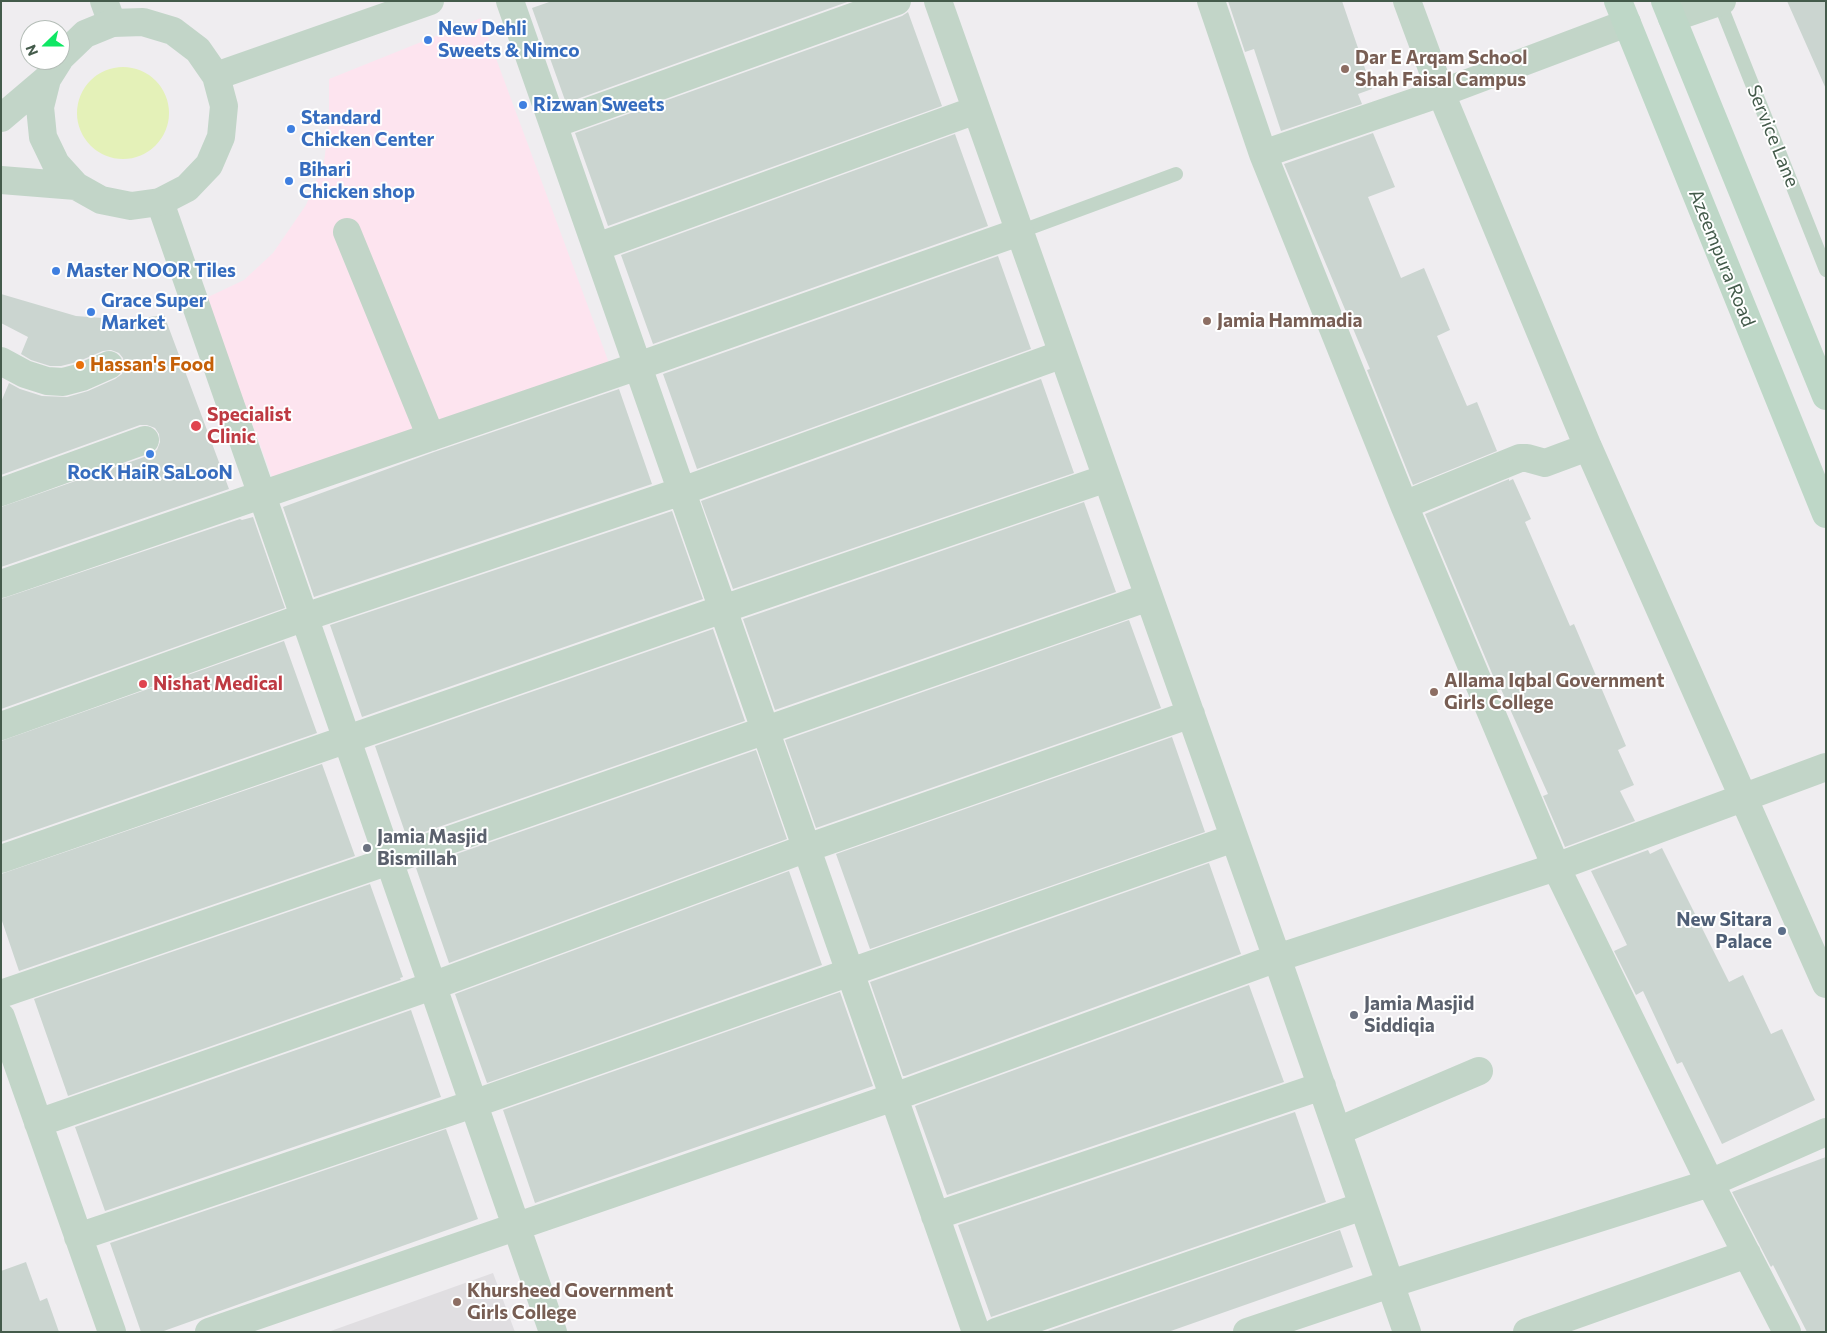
<!DOCTYPE html>
<html>
<head>
<meta charset="utf-8">
<style>
  body { margin:0 }
  #map { position:relative; width:1827px; height:1333px; overflow:hidden; background:#efedf0; font-family:Commissioner,sans-serif }
  canvas { display:block }
  .frame { position:absolute; inset:0; border:2px solid #445b4b; pointer-events:none }
  .north { position:absolute; left:20px; top:20px; width:50px; height:50px; box-sizing:border-box; background:#fff; border:1px solid #b4bdb7; border-radius:50%; rotate:248deg; font-size:14px; font-weight:700; line-height:20px; text-align:center; color:#445b4b }
  .north::after { content:''; display:block; margin:auto; width:18px; height:22px; background:#0fe764; clip-path:polygon(50% 0,100% 100%,50% 72%,0 100%) }
</style>
</head>
<body>
<div id="map">
<canvas width="1827" height="1333"></canvas>
<div class="frame"></div>
<div class="north">N</div>
</div>
<script>
const ctx = document.querySelector('canvas').getContext('2d');
ctx.lineJoin = 'round';
function fillPath(path, color) { ctx.fillStyle = color; ctx.fill(path, 'evenodd'); }
const poly = rows => new Path2D(rows.map(r => 'M' + r).join(''));
function strokePath(path, color, width, dash) { ctx.strokeStyle = color; ctx.lineWidth = width; ctx.lineCap = dash ? 'butt' : 'round'; ctx.setLineDash(dash || []); ctx.stroke(path); }
function write(font, color, halo, rows, align = 'center') {
  ctx.font = font + ' Commissioner,sans-serif'; ctx.lineWidth = 4; ctx.setLineDash([]); ctx.textBaseline = 'middle'; ctx.strokeStyle = halo; ctx.fillStyle = color; for (const [text, x, y, turn = 0] of rows) {
    ctx.save(); ctx.translate(x, y); ctx.rotate((+turn || 0) * Math.PI / 180); ctx.textAlign = isNaN(turn) ? turn : align; if (halo) ctx.strokeText(text, 0, 0); ctx.fillText(text, 0, 0); ctx.restore();
  }
}
fillPath(poly([
  [481,18,609,363,273,480,206,298,244,280,273,253,306,205,324,162,329,123,329,79]
]), '#fde4ef');
fillPath(poly([
  [493,1273,515,1332,328,1332]
]), '#e0dee1');
fillPath(poly([
  '77 113a46 46 0 1 1 92 0a46 46 0 1 1-92 0Z'
]), '#e4f1b8');
fillPath(poly([
  [552,1,850,1,566,103,532,8],
  [1228,1,1342,1,1372,89,1358,94,1362,104,1281,131,1254,49,1245,52],
  [1787,1,1826,1,1826,89],
  [908,12,942,106,608,226,575,133,902,16],
  [1373,133,1395,187,1368,197,1401,278,1424,268,1450,330,1437,336,1467,406,1477,402,1497,451,1413,485,1367,370,1370,369,1284,164],
  [955,134,988,226,653,344,621,255],
  [998,256,1031,349,697,469,663,374],
  [1,294,76,316,129,320,164,315,229,489,1,567,1,507,150,455,157,450,160,442,159,434,155,428,147,425,140,425,1,475,1,402,9,383,20,389,42,396,67,397,88,391,115,379,122,374,125,366,123,358,119,353,111,350,103,351,77,362,61,366,50,366,31,360,21,354,28,337,1,323],
  [1041,379,1074,473,733,589,701,501],
  [619,389,652,484,314,597,283,507,434,452],
  [1509,479,1509,481,1513,479,1531,519,1525,522,1570,626,1574,624,1626,746,1618,750,1634,785,1620,791,1635,821,1565,847,1543,796,1548,794,1501,689,1499,690,1425,514],
  [1084,502,1116,592,775,710,743,619],
  [672,511,703,599,362,717,330,625],
  [253,517,285,608,1,709,1,599,240,519,242,520],
  [1129,620,1161,708,816,828,785,740],
  [713,629,745,721,407,838,375,746],
  [284,641,317,733,1,842,1,741],
  [1172,737,1205,832,870,949,836,854],
  [756,750,787,839,449,963,416,868],
  [322,764,355,856,19,971,1,918,1,874],
  [1662,848,1729,982,1743,975,1771,1034,1782,1029,1815,1100,1722,1144,1682,1062,1677,1064,1643,991,1636,995,1614,951,1627,945,1591,871,1648,850,1650,854],
  [1209,863,1241,954,905,1076,903,1076,870,982],
  [789,871,822,965,487,1083,455,994],
  [370,884,403,977,400,978,401,980,68,1096,34,999],
  [1249,985,1284,1082,947,1195,915,1106],
  [840,992,873,1086,535,1203,503,1110],
  [411,1010,441,1097,105,1211,75,1127],
  [1295,1112,1326,1202,991,1317,958,1225],
  [446,1129,478,1219,161,1332,141,1332,110,1243],
  [1826,1157,1826,1332,1807,1332,1773,1265,1771,1267,1732,1192],
  [1340,1230,1353,1267,1168,1332,1045,1332],
  [26,1262,40,1301,47,1298,59,1332,1,1332,1,1271]
]), '#cbd5d0');
strokePath(poly([
  [1719,1,1826,270],
  [1019,232,1176,174]
]), '#c2d5c8', 14);
strokePath(poly([
  [104,1,112,23],
  [510,1,976,1332],
  [938,1,1277,958,1407,1332],
  [1211,1,1263,154,1404,505,1556,867,1710,1183,1787,1332],
  [1672,18,1722,1],
  [1627,23,1441,93,1588,447,1826,984],
  [554,124,897,1],
  [1263,154,1441,93,1407,1],
  [160,202,553,1332],
  [347,232,431,437],
  [597,247,976,110],
  [1,361,25,374,47,381,63,382,82,377,109,365],
  [1,492,145,440],
  [1404,505,1520,458,1527,458,1545,463,1588,447],
  [1,584,638,366,1019,232],
  [1,726,305,617,682,491,1063,354],
  [1,859,723,609,1107,478],
  [1,994,389,861,1149,597],
  [1,1017,112,1332],
  [38,1123,432,986,807,848,1191,714],
  [1338,1131,1479,1071],
  [935,1216,1322,1086],
  [78,1237,473,1104,1234,838],
  [209,1332,894,1097,1277,958,1556,867,1826,767],
  [996,1332,1363,1206],
  [1247,1332,1390,1284,1710,1183,1826,1132],
  [1527,1332,1747,1254]
]), '#c2d5c8', 28);
strokePath(poly([
  [59,60,47,79,40,107,43,137,56,164,76,186,101,200,131,206,160,202,187,188,209,165,221,137,224,106,216,76,198,50,173,31,143,22,112,23,85,34,60,58],
  [216,76,430,1],
  [1,118,47,79],
  [1,180,76,186]
]), '#c2d5c8', 28);
strokePath(poly([
  [1618,1,1826,514],
  [1665,1,1826,396]
]), '#bed7c7', 28);
for (const [x, y, r, color] of [
  [428,40,5,"#3f7fe0"],
  [1345,69,5,"#8d6e63"],
  [523,105,5,"#3f7fe0"],
  [291,129,5,"#3f7fe0"],
  [289,181,5,"#3f7fe0"],
  [56,271,5,"#3f7fe0"],
  [91,312,5,"#3f7fe0"],
  [1207,321,5,"#8d6e63"],
  [80,365,5,"#e8710a"],
  [196,426,6,"#e0444e"],
  [150,454,5,"#3f7fe0"],
  [143,684,5,"#e0444e"],
  [1434,692,5,"#8d6e63"],
  [367,848,5,"#6b7280"],
  [1782,931,5,"#5c6f8a"],
  [1354,1015,5,"#6b7280"],
  [457,1302,5,"#8d6e63"]
]) { const dot = new Path2D(); dot.arc(x, y, r, 0, 2 * Math.PI); ctx.fillStyle = color; ctx.fill(dot); strokePath(dot, '#fff', 2); }
write('bold 19px', '#366cbe', '#fff', [
  ["New Dehli",438,29],
  ["Sweets & Nimco",438,51],
  ["Rizwan Sweets",533,105],
  ["Standard",301,118],
  ["Chicken Center",301,140],
  ["Bihari",299,170],
  ["Chicken shop",299,192],
  ["Master NOOR Tiles",66,271],
  ["Grace Super",101,301],
  ["Market",101,323],
  ["RocK HaiR SaLooN",150,473,"center"]
], 'left');
write('bold 19px', '#785e54', '#fff', [
  ["Dar E Arqam School",1355,58],
  ["Shah Faisal Campus",1355,80],
  ["Jamia Hammadia",1217,321],
  ["Allama Iqbal Government",1444,681],
  ["Girls College",1444,703],
  ["Khursheed Government",467,1291],
  ["Girls College",467,1313]
], 'left');
write('19px', '#445b4b', '#fff', [
  ["Service Lane",1773,136,68],
  ["Azeempura Road",1722,258,68]
]);
write('bold 19px', '#c56008', '#fff', [
  ["Hassan's Food",90,365]
], 'left');
write('bold 19px', '#be3a42', '#fff', [
  ["Specialist",207,415],
  ["Clinic",207,437],
  ["Nishat Medical",153,684]
], 'left');
write('bold 19px', '#5b616d', '#fff', [
  ["Jamia Masjid",377,837],
  ["Bismillah",377,859],
  ["Jamia Masjid",1364,1004],
  ["Siddiqia",1364,1026]
], 'left');
write('bold 19px', '#4e5e75', '#fff', [
  ["New Sitara",1772,920],
  ["Palace",1772,942]
], 'right');
</script>
</body>
</html>
